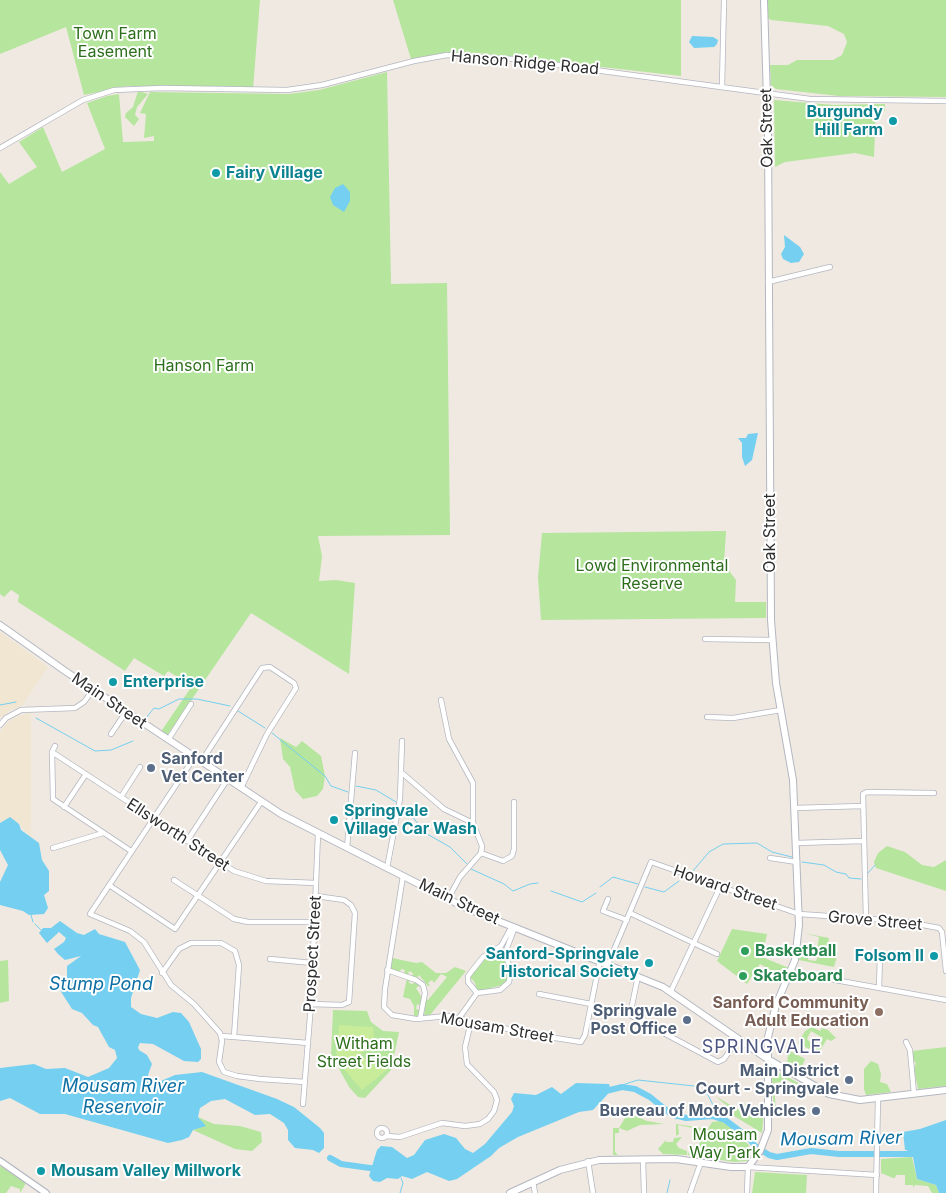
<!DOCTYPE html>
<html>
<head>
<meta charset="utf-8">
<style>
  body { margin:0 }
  canvas { display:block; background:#efe9e1 }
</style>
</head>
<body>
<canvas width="946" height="1193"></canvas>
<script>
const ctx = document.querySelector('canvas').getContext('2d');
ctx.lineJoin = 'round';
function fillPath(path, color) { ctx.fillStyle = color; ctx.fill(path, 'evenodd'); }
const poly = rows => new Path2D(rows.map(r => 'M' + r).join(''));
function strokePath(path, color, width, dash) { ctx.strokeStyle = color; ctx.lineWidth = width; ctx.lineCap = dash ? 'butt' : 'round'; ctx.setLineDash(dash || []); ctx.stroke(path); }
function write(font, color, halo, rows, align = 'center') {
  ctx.font = font + ' Inter,sans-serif'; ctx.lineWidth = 4; ctx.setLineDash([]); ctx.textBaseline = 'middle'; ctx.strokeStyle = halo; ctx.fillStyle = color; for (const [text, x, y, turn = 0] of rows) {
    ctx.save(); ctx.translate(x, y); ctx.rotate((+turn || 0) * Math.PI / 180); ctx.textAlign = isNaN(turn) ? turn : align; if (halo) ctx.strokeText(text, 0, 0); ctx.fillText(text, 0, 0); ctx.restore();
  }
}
fillPath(poly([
  [0,632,48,667,22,706,11,710,0,718],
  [31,713,31,837,19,824,4,820,0,822,0,733,6,724,15,717]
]), '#f0e6d1');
fillPath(poly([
  [0,0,260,0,253,89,127,86,84,95,66,27,0,54],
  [393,0,681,0,681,76,478,53,443,53,411,59],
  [767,0,946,0,946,97,839,96,776,89,771,85,770,65,788,65,797,60,833,60,842,55,847,42,844,34,828,26,771,20,768,18],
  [387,72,391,284,447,283,450,535,318,536,322,556,319,581,336,580,355,583,349,674,251,613,166,737,160,733,192,686,168,671,164,676,134,658,125,671,18,602,19,595,11,590,4,597,0,594,0,172,9,184,37,167,19,142,43,127,62,172,105,149,87,103,107,96,119,94,123,142,154,141,154,136,144,138,146,114,140,113,150,92,289,94,319,90],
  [138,91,148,94,137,107,135,115,139,119,134,126,125,117,126,113,133,107],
  [774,100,834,105,885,104,885,111,876,111,874,157,855,153,785,162,775,167],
  [726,531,724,564,736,580,735,602,766,602,766,618,541,620,538,577,542,533],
  [280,738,296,747,302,741,321,756,325,776,323,789,317,796,303,799,295,790,290,767,283,759],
  [887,846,905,852,922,865,934,867,946,860,946,891,876,868,874,862,878,853],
  [732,929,767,934,762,957,789,968,785,978,760,964,747,984,717,961],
  [803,933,829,938,827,949,838,953,834,967,799,960,801,950,807,950,810,951,808,960,816,961,820,951,817,950,819,937],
  [498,950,503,953,508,974,510,975,508,984,490,988,491,991,477,991,475,983,472,979,470,980,470,975,483,962,482,960],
  [392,958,416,963,422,962,436,973,446,973,455,967,466,971,430,1015,424,1016,426,999,428,1000,447,977,441,974,434,983,432,980,428,983,430,986,428,986,419,975,417,978,412,976,413,973,409,971,408,975,404,974,405,970,401,969,400,972,392,970,390,967],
  [8,960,9,1001,0,1003,0,961],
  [407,978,410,979,409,983,413,984,415,981,420,985,416,988,422,998,420,1005,417,1004,416,1009,420,1010,417,1017,414,1017,414,1006,410,999,403,997],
  [333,1010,367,1011,371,1022,383,1031,399,1032,391,1070,365,1098,358,1097,349,1087,331,1054],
  [812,1027,820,1031,822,1028,828,1030,836,1038,831,1041,827,1039,818,1054,810,1049,813,1044,819,1045,823,1038,811,1031,807,1039,812,1044,809,1049,798,1043,805,1031],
  [790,1040,794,1042,790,1051,805,1059,802,1066,805,1068,802,1073,787,1063],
  [946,1047,946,1086,918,1089,914,1069,916,1063,913,1061,912,1051],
  [871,1061,878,1064,881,1074,880,1082,887,1084,891,1092,866,1095,864,1089,864,1069],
  [776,1071,808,1088,805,1093,805,1090,784,1078,781,1082,774,1083,776,1114,778,1115,774,1116,772,1078],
  [715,1096,739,1110,748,1102,749,1104,744,1113,760,1118,764,1110,762,1133,734,1116,731,1109],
  [628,1113,647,1121,664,1124,640,1125,627,1131,619,1128,619,1133,615,1133,615,1152,618,1155,613,1155,613,1128,619,1128],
  [198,1117,214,1124,240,1126,261,1132,262,1142,252,1151,235,1149,193,1130,205,1126],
  [721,1121,744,1136,742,1139,749,1145,747,1154,751,1158,747,1161,734,1162,688,1155,689,1151,694,1149,698,1151,708,1148,697,1150,695,1148,700,1143,695,1137,696,1129,707,1131,678,1125,679,1134,676,1136,676,1124,708,1129,712,1122],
  [682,1137,676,1144,679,1148,687,1151,687,1155,663,1154,658,1149,666,1140,666,1142,673,1142,674,1138],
  [912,1157,917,1179,936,1185,939,1193,932,1193,928,1186,915,1185,913,1188,913,1185,905,1185,905,1175,896,1175,895,1178,893,1178,881,1173,881,1159],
  [0,1166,25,1182,25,1185,20,1193,20,1189,11,1186,6,1193,0,1193],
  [755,1172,807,1175,806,1193,752,1193]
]), '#b6e59e');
fillPath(poly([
  [339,1025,373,1027,374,1037,370,1046,355,1058,338,1062,336,1059],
  [366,1058,377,1060,388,1069,362,1090,342,1067,354,1061]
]), '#c9ec9a');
fillPath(poly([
  [692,36,713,37,718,40,717,44,714,47,694,48,689,42],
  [343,184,350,192,350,201,344,212,333,205,330,197,335,188],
  [784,235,800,247,804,254,799,262,791,263,783,259,781,254,785,247],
  [758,433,752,460,745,466,742,457,742,443,738,438,746,438,748,434],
  [10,817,19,824,21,830,39,843,42,860,49,871,49,891,44,895,48,908,44,914,29,915,23,911,0,905,0,882,8,865,0,850,0,823],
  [60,921,77,933,84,935,95,929,99,934,125,942,140,970,131,998,131,1007,141,1014,157,1018,173,1012,181,1013,189,1022,201,1049,201,1059,198,1062,184,1061,153,1044,140,1043,138,1047,139,1050,147,1055,152,1064,148,1075,151,1080,156,1083,175,1075,202,1072,277,1099,294,1107,320,1128,324,1133,324,1148,319,1153,313,1150,295,1148,288,1140,288,1130,284,1123,270,1114,255,1115,225,1099,211,1101,200,1108,198,1117,206,1126,193,1130,189,1137,182,1140,168,1143,65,1114,40,1114,10,1098,0,1101,0,1068,34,1064,46,1069,65,1068,88,1077,109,1068,117,1058,115,1050,109,1047,98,1027,93,1025,82,1013,72,1009,58,987,67,977,67,966,81,956,65,960,58,954,54,949,64,942,66,938,59,932,47,943,39,933,43,928,51,928],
  [576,1083,609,1084,610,1088,607,1095,593,1110,579,1112,518,1137,499,1148,491,1156,457,1179,449,1181,427,1172,412,1179,402,1176,398,1179,387,1178,380,1182,373,1181,369,1176,377,1150,381,1146,392,1147,407,1158,414,1155,425,1140,444,1134,456,1138,465,1149,473,1153,485,1144,512,1112,514,1106,511,1099,514,1093,536,1095,552,1087,561,1094],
  [946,1120,946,1193,939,1193,936,1185,917,1179,913,1157,908,1157,907,1150,905,1150,903,1132,920,1129]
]), '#75cff0');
strokePath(poly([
  [0,705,16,702],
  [238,711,265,728],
  [36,718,95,751,111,750,133,741],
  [146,718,154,708,159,709,179,699,197,699,230,706],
  [272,733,325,776,331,786,348,792],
  [356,786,376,790,396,802],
  [403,806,427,834,450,847,467,864],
  [802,862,824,865,836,872,846,874,849,878,861,879],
  [471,869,504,884,513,891,530,884,538,883],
  [692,872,709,852,723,844,757,843,772,852,792,857],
  [868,873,875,865],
  [600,887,613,877,638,884],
  [645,887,664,892,679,881],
  [551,891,582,902,596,893],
  [31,915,33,922],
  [35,924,41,930],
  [622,1087,625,1084,638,1080,694,1086,708,1095,714,1107,712,1116],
  [676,1115,676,1119],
  [400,1193,403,1183,401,1178],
  [667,1193,670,1180]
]), '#75cff0', 1);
strokePath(poly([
  [602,1092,622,1087,635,1089,650,1097,671,1114,686,1118,712,1116,725,1120,748,1137,755,1146,769,1155,777,1157,811,1151,839,1154,915,1154],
  [330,1158,341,1164,377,1169]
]), '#75cff0', 6);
const minor = poly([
  [722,87,724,0],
  [0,148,83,100,114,90,162,88,287,90,322,85,414,61,447,55,513,59,810,99,946,101],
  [768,282,830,267],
  [705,639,771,640],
  [441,700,449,739,473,783,473,823,482,846,481,853,460,877,448,899],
  [707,717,733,718,781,710],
  [0,725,6,718,21,710,75,708,84,702,93,690],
  [111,734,126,712],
  [168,740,191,704],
  [55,746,52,752,53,799,131,851],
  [52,752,234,871,266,881,316,883],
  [194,758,90,914,130,931,144,942,171,985,194,1004,220,1033,222,1041,219,1062,224,1072,237,1076,260,1079,305,1082],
  [201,762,262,668,270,667,294,683,296,688,267,734,241,788],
  [402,773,444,809,473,823],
  [121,797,140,767],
  [64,807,86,774],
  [795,808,862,806],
  [187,841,227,780],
  [796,843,863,841],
  [53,848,103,833],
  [347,848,355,753],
  [481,853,503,861,512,856,514,849,514,802],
  [770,858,797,862],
  [387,868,400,799,402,741],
  [403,876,385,989,384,1007,392,1015,416,1019,447,1016,536,1035,581,1042,585,1035,600,960],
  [174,880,234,919,248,922,315,922],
  [109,885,175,929,261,802],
  [608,899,603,911,627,920],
  [630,913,717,954],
  [866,919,863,794,867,792,934,793],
  [512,926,501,946,483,957,468,976,468,982,477,993,500,990,509,982,511,971,505,953,515,927],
  [270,959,312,963],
  [608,964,651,862,799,914,901,921,939,928,942,932,946,971],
  [387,970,416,980,423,985,425,993,420,1019],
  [791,972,946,1000],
  [162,973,179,949,191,943,221,943,235,951,239,965,234,1037],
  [638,976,630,1015,718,1062,724,1059,738,1039],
  [879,988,880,956],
  [671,991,720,887],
  [539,994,591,1004],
  [311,1004,342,1005,349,1002,355,913,351,905,344,900,316,896],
  [590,1010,610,1012],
  [459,1018,477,993],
  [222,1036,308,1043],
  [906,1042,910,1050,914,1094],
  [303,1104,311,1004,318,834],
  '377 1133a5 5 0 1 1 10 0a5 5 0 1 1-10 0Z',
  [387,1136,400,1137,442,1123,465,1126,480,1124,488,1119,494,1111,497,1100,494,1092,467,1064,465,1047,471,1022],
  [643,1159,644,1193],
  [588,1161,593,1193],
  [533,1182,535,1193],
  [690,1193,701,1162],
  [747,1193,748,1167,877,1175],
  [876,1193,878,1099]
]);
const tertiary = poly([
  [0,1161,46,1193]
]);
const secondary = poly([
  [0,625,65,671,281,814,466,908,663,987,766,1058,829,1094,860,1100,946,1090],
  [510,1193,560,1170,599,1160,676,1159,731,1167,748,1167,760,1151,768,1130,768,1037,776,1005,795,960,799,925,793,780,776,683,771,620,768,134,764,0]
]);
strokePath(minor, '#b4b7c1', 6);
strokePath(tertiary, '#b4b7c1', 8);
strokePath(secondary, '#b4b7c1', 8);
strokePath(minor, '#fff', 4.5);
strokePath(tertiary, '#fff', 5.5);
strokePath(secondary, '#fff', 6);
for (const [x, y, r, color] of [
  [893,121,5,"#0f9aa8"],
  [216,173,5,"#0f9aa8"],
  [113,682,5,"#0f9aa8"],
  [151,768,5,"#5c6f8a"],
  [334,820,5,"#0f9aa8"],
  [745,951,5,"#2e9e5b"],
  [934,956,5,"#0f9aa8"],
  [649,963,5,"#0f9aa8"],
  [743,976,5,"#2e9e5b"],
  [879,1012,5,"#8d6e63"],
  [687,1020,5,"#5c6f8a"],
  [849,1080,5,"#5c6f8a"],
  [816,1111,5,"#5c6f8a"],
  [41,1171,5,"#0f9aa8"]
]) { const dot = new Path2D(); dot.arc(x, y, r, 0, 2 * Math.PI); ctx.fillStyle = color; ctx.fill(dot); strokePath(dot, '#fff', 2); }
write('16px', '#2c6e1b', '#fff', [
  ["Town Farm",115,34],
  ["Easement",115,52],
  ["Hanson Farm",204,366],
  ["Lowd Environmental",652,566],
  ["Reserve",652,584],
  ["Witham",364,1044],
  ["Street Fields",364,1062],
  ["Mousam",725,1135],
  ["Way Park",725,1153]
]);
write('16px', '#2e2e2e', '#fff', [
  ["Hanson Ridge Road",525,63,5],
  ["Oak Street",767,128,-91],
  ["Oak Street",770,533,-90],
  ["Main Street",109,701,34],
  ["Ellsworth Street",178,835,33],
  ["Howard Street",725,888,19],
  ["Main Street",459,902,25],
  ["Grove Street",875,921,5],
  ["Prospect Street",313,954,-87],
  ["Mousam Street",497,1028,10]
]);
write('bold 16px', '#0d838f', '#fff', [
  ["Burgundy",883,112,"right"],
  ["Hill Farm",883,130,"right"],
  ["Fairy Village",226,173],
  ["Enterprise",123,682],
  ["Springvale",344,811],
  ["Village Car Wash",344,829],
  ["Sanford-Springvale",639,954,"right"],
  ["Historical Society",639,972,"right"],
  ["Folsom II",924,956,"right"],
  ["Mousam Valley Millwork",51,1171]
], 'left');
write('bold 16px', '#4e5e75', '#fff', [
  ["Sanford",161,759,"left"],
  ["Vet Center",161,777,"left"],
  ["Springvale",677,1011],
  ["Post Office",677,1029],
  ["Main District",839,1071],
  ["Court - Springvale",839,1089],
  ["Buereau of Motor Vehicles",806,1111]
], 'right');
write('bold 16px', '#27864d', '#fff', [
  ["Basketball",755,951],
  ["Skateboard",753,976]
], 'left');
write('bold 16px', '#785e54', '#fff', [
  ["Sanford Community",869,1003],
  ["Adult Education",869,1021]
], 'right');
write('italic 18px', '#0d6fa3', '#fff', [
  ["Stump Pond",101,985],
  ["Mousam River",123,1087],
  ["Reservoir",123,1108],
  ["Mousam River",841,1139,-1]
]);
ctx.letterSpacing = '1px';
write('18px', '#4d5680', '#fff', [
  ["SPRINGVALE",762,1048]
]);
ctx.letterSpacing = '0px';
</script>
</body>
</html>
